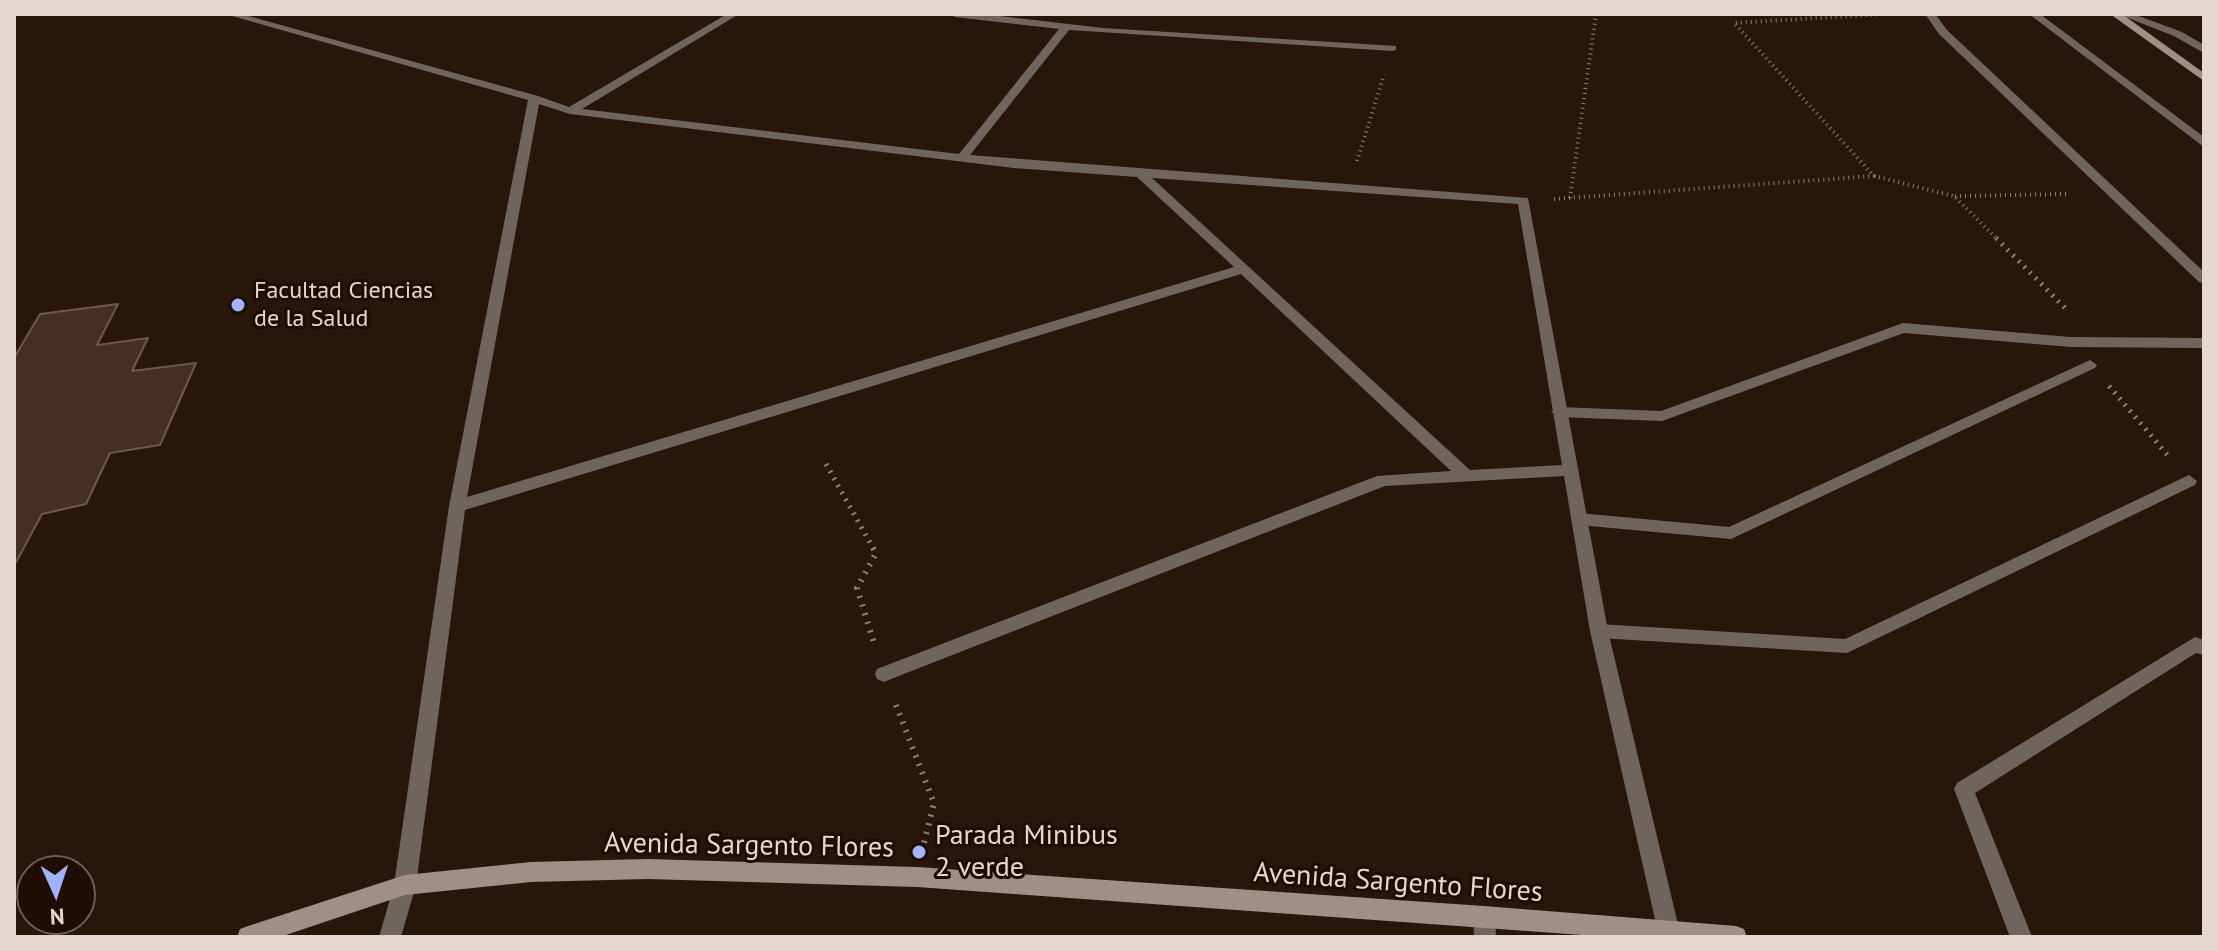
<!DOCTYPE html>
<html>
<head>
<meta charset="utf-8">
<style>
  body { margin:0 }
  #map { position:relative; width:2218px; height:951px; overflow:hidden; background:#29160a; font-family:"PT Sans",sans-serif }
  canvas { display:block }
  .frame { position:absolute; inset:0; border:16px solid #e5d7cf; pointer-events:none }
  .north { position:absolute; left:16px; top:855px; width:80px; height:80px; box-sizing:border-box; background:#1f0c03; border:2px solid #6e5d55; border-radius:50%; rotate:177deg; font-size:22px; font-weight:700; line-height:32px; text-align:center; color:#e5d7cf }
  .north::after { content:''; display:block; margin:auto; width:28px; height:36px; background:#a3b2fd; clip-path:polygon(50% 0,100% 100%,50% 72%,0 100%) }
</style>
</head>
<body>
<div id="map">
<canvas width="2218" height="951"></canvas>
<div class="frame"></div>
<div class="north">N</div>
</div>
<script>
const ctx = document.querySelector('canvas').getContext('2d');
ctx.lineJoin = 'round';
function fillPath(path, color) { ctx.fillStyle = color; ctx.fill(path, 'evenodd'); }
const poly = rows => new Path2D(rows.map(r => 'M' + r).join(''));
function strokePath(path, color, width, dash) { ctx.strokeStyle = color; ctx.lineWidth = width; ctx.lineCap = dash ? 'butt' : 'round'; ctx.setLineDash(dash || []); ctx.stroke(path); }
function write(font, color, halo, rows, align = 'center') {
  ctx.font = font + ' "PT Sans",sans-serif'; ctx.lineWidth = 6; ctx.setLineDash([]); ctx.textBaseline = 'middle'; ctx.strokeStyle = halo; ctx.fillStyle = color; for (const [text, x, y, turn = 0] of rows) {
    ctx.save(); ctx.translate(x, y); ctx.rotate((+turn || 0) * Math.PI / 180); ctx.textAlign = isNaN(turn) ? turn : align; if (halo) ctx.strokeText(text, 0, 0); ctx.fillText(text, 0, 0); ctx.restore();
  }
}
const building = poly([
  [118,304,97,345,148,338,132,371,196,363,160,445,110,453,86,504,42,514,14,566,14,358,40,314,118,304]
]);
fillPath(building, '#452f23');
strokePath(building, '#6f5749', 2);
strokePath(poly([
  [1357,161,1384,75],
  [1874,176,1954,196,1998,240],
  [1955,196,2068,194],
  [1570,198,1596,14],
  [1554,199,1874,176,1734,23,1883,14]
]), '#8e7e74', 4, [1, 4]);
strokePath(poly([
  [1996,238,2068,311],
  [2109,386,2170,458],
  [826,464,874,550]
]), '#8e7e74', 5, [2, 6]);
strokePath(poly([
  [873,548,876,553,857,588,874,643],
  [896,705,934,803,924,843]
]), '#8e7e74', 6, [2, 7]);
fillPath(poly([
  [1903,323,2071,337,2204,338,2204,348,2071,347,1904,333,1662,421,1559,417,1551,412,1559,407,1661,411,1903,323],
  [2090,360,2097,365,2095,368,1731,539,1579,525,1573,523,1571,519,1573,515,1579,513,1729,527,2090,360],
  [2189,475,2197,481,2195,485,1847,653,1599,638,1593,636,1590,631,1593,626,1599,624,1845,639,2189,475],
  [2195,637,2204,640,2204,655,2196,653,1975,793,2032,937,2010,937,1954,789,1957,783,2195,637]
]), '#70645f');
fillPath(poly([
  [225,14,241,14,538,96,569,107,727,14,739,14,582,109,959,154,1059,29,955,17,950,14,982,14,1103,28,1396,46,1396,50,1392,51,1069,30,970,155,1528,198,1608,631,1681,937,1659,937,1590,631,1564,476,1385,486,891,679,884,682,877,679,875,674,877,669,1377,476,1451,471,1241,274,465,510,416,885,401,937,379,937,394,885,449,506,528,100,225,14],
  [539,104,570,114,1014,168,1137,177,1234,267,467,497,539,104],
  [1152,178,1518,204,1562,465,1470,470,1152,178],
  [1925,14,1935,14,1947,30,2204,272,2204,283,2199,282,1939,34,1925,14],
  [2029,14,2040,14,2204,137,2204,147,2029,14],
  [2118,14,2133,14,2182,32,2204,45,2204,53,2174,36,2118,14],
  [1484,906,1492,909,1495,916,1496,937,1474,937,1473,916,1476,909,1484,906]
]), '#70645f');
fillPath(poly([
  [2110,14,2122,14,2204,73,2204,81,2110,14],
  [648,859,917,867,1484,906,1736,926,1744,929,1747,937,1610,937,917,887,648,879,531,882,405,895,280,937,237,937,240,929,248,926,405,875,531,862,648,859]
]), '#a18e85');
for (const [x, y, r, color] of [
  [238,305,8,"#a3b2fd"],
  [919,852,8,"#a3b2fd"]
]) { const dot = new Path2D(); dot.arc(x, y, r, 0, 2 * Math.PI); ctx.fillStyle = color; ctx.fill(dot); strokePath(dot, '#1f0c03', 3); }
write('24px', '#e5d7cf', '#1f0c03', [
  ["Facultad Ciencias",254,291],
  ["de la Salud",254,319]
], 'left');
write('28px', '#e5d7cf', '#1f0c03', [
  ["Parada Minibus",935,836],
  ["2 verde",935,868]
], 'left');
write('28px', '#e5d7cf', '#1f0c03', [
  ["Avenida Sargento Flores",749,846,1],
  ["Avenida Sargento Flores",1398,883,4]
]);
</script>
</body>
</html>
